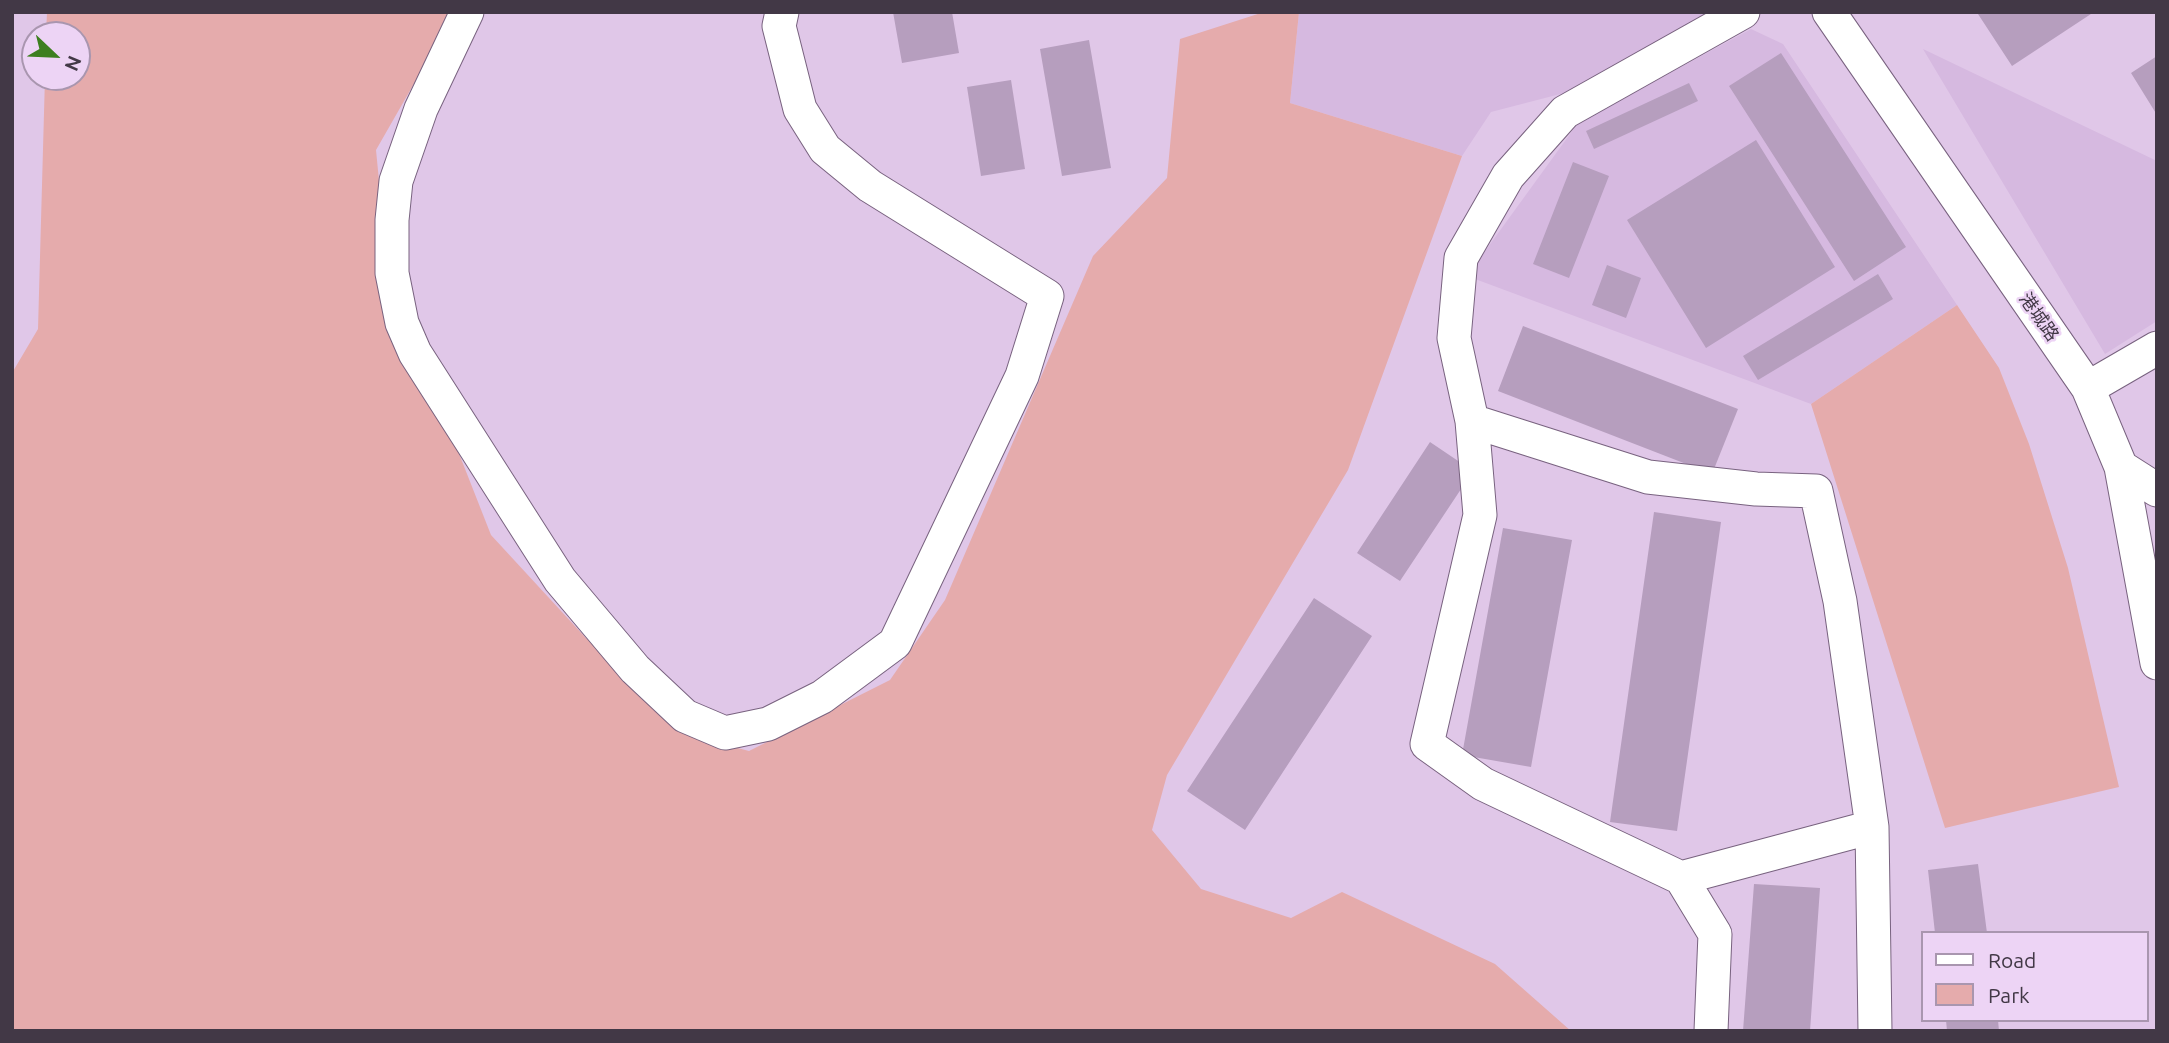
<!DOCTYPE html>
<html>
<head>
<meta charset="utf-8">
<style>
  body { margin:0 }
  #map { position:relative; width:2169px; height:1043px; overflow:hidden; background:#e0c7e8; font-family:Ubuntu,sans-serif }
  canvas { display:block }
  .frame { position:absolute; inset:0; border:14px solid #423846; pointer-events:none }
  .legend { position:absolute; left:1921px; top:931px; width:228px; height:91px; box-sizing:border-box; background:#edd4f5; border:2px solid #a996af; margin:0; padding:9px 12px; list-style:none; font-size:21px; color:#423846 }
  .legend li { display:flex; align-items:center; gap:14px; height:35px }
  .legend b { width:35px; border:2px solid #a996af }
  .north { position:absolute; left:21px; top:21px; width:70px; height:70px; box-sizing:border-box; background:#edd4f5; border:2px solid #a996af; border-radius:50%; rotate:113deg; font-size:19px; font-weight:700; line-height:28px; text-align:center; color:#423846 }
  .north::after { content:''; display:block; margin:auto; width:24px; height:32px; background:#3d7f1f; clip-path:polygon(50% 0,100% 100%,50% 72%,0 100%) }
</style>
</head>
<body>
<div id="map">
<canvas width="2169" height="1043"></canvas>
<div class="frame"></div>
<ul class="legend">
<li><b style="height:9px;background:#fff"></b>Road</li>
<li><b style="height:19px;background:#e5abac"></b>Park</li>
</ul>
<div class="north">N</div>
</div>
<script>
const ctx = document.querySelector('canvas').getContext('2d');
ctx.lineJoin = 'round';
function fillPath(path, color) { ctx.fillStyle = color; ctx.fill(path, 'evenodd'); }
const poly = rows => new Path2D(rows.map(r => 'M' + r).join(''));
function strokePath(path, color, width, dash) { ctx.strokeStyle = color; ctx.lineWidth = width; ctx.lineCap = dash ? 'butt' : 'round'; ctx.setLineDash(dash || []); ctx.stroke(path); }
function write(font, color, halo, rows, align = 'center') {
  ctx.font = font + ' Ubuntu,"Noto Sans SC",sans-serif'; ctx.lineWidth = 5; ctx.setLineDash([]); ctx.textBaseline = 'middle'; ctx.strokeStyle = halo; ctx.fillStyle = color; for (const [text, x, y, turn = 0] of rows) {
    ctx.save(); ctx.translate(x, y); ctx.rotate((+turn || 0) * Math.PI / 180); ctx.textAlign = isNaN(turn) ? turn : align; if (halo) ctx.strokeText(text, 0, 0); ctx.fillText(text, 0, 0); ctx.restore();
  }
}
fillPath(poly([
  [1299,12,1717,12,1568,92,1491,112,1462,156,1290,103],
  [1751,29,1783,44,1957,305,1811,404,1467,276,1578,123],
  [1923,49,2157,161,2157,321,2105,354]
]), '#d6b9e0');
fillPath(poly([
  [47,12,455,12,376,150,388,273,491,535,585,637,685,734,749,751,890,680,945,600,1093,256,1167,178,1180,39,1264,12,1299,12,1290,103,1462,156,1348,470,1167,775,1152,830,1201,889,1291,918,1342,892,1495,964,1571,1031,12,1031,12,373,38,329,45,77,77,77,77,35,46,35],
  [1957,305,1999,368,2029,444,2068,568,2119,787,1945,828,1811,404]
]), '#e5abac');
fillPath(poly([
  [893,12,952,12,959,53,902,63],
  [1981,12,2094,12,2012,66,1978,14],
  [1089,40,1111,168,1062,176,1040,49],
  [1781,53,1906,247,1854,281,1729,86],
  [2157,56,2157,115,2131,73],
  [1011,80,1025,169,981,176,967,87],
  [1689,83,1698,101,1594,149,1586,131],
  [1756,140,1835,267,1706,348,1627,220],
  [1573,162,1609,176,1569,278,1533,264],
  [1607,265,1641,278,1626,318,1592,305],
  [1878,274,1893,299,1758,380,1743,356],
  [1523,326,1738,409,1712,474,1498,391],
  [1430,442,1473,471,1400,581,1357,553],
  [1654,512,1721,522,1677,831,1610,822],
  [1503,528,1572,540,1531,767,1462,755],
  [1314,598,1372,636,1245,830,1187,791],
  [1978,864,1987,933,1935,933,1928,870],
  [1754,884,1820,888,1810,1031,1743,1031],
  [1946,1020,1998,1020,1999,1031,1947,1031]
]), '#b69ebe');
const minor = poly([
  [467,12,421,109,396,181,392,220,392,273,402,323,415,353,560,580,635,669,685,716,725,733,768,724,822,697,895,643,1022,376,1047,296,870,186,825,149,800,109,779,26,782,12],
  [1829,12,2088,388,2121,467,2157,663],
  [2088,388,2157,348],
  [1472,421,1648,477,1756,489,1816,491,1840,601,1872,827,1875,1031],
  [2121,467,2157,490],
  [1681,878,1872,827],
  [1711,1031,1715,934,1681,878,1483,784,1427,744,1480,515,1472,421,1454,338,1461,258,1508,176,1565,112,1743,12]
]);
strokePath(minor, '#78627f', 35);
strokePath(minor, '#fff', 33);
write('18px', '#423846', '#edd4f5', [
  ["港城路",2039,317,55]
]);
</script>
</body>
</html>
